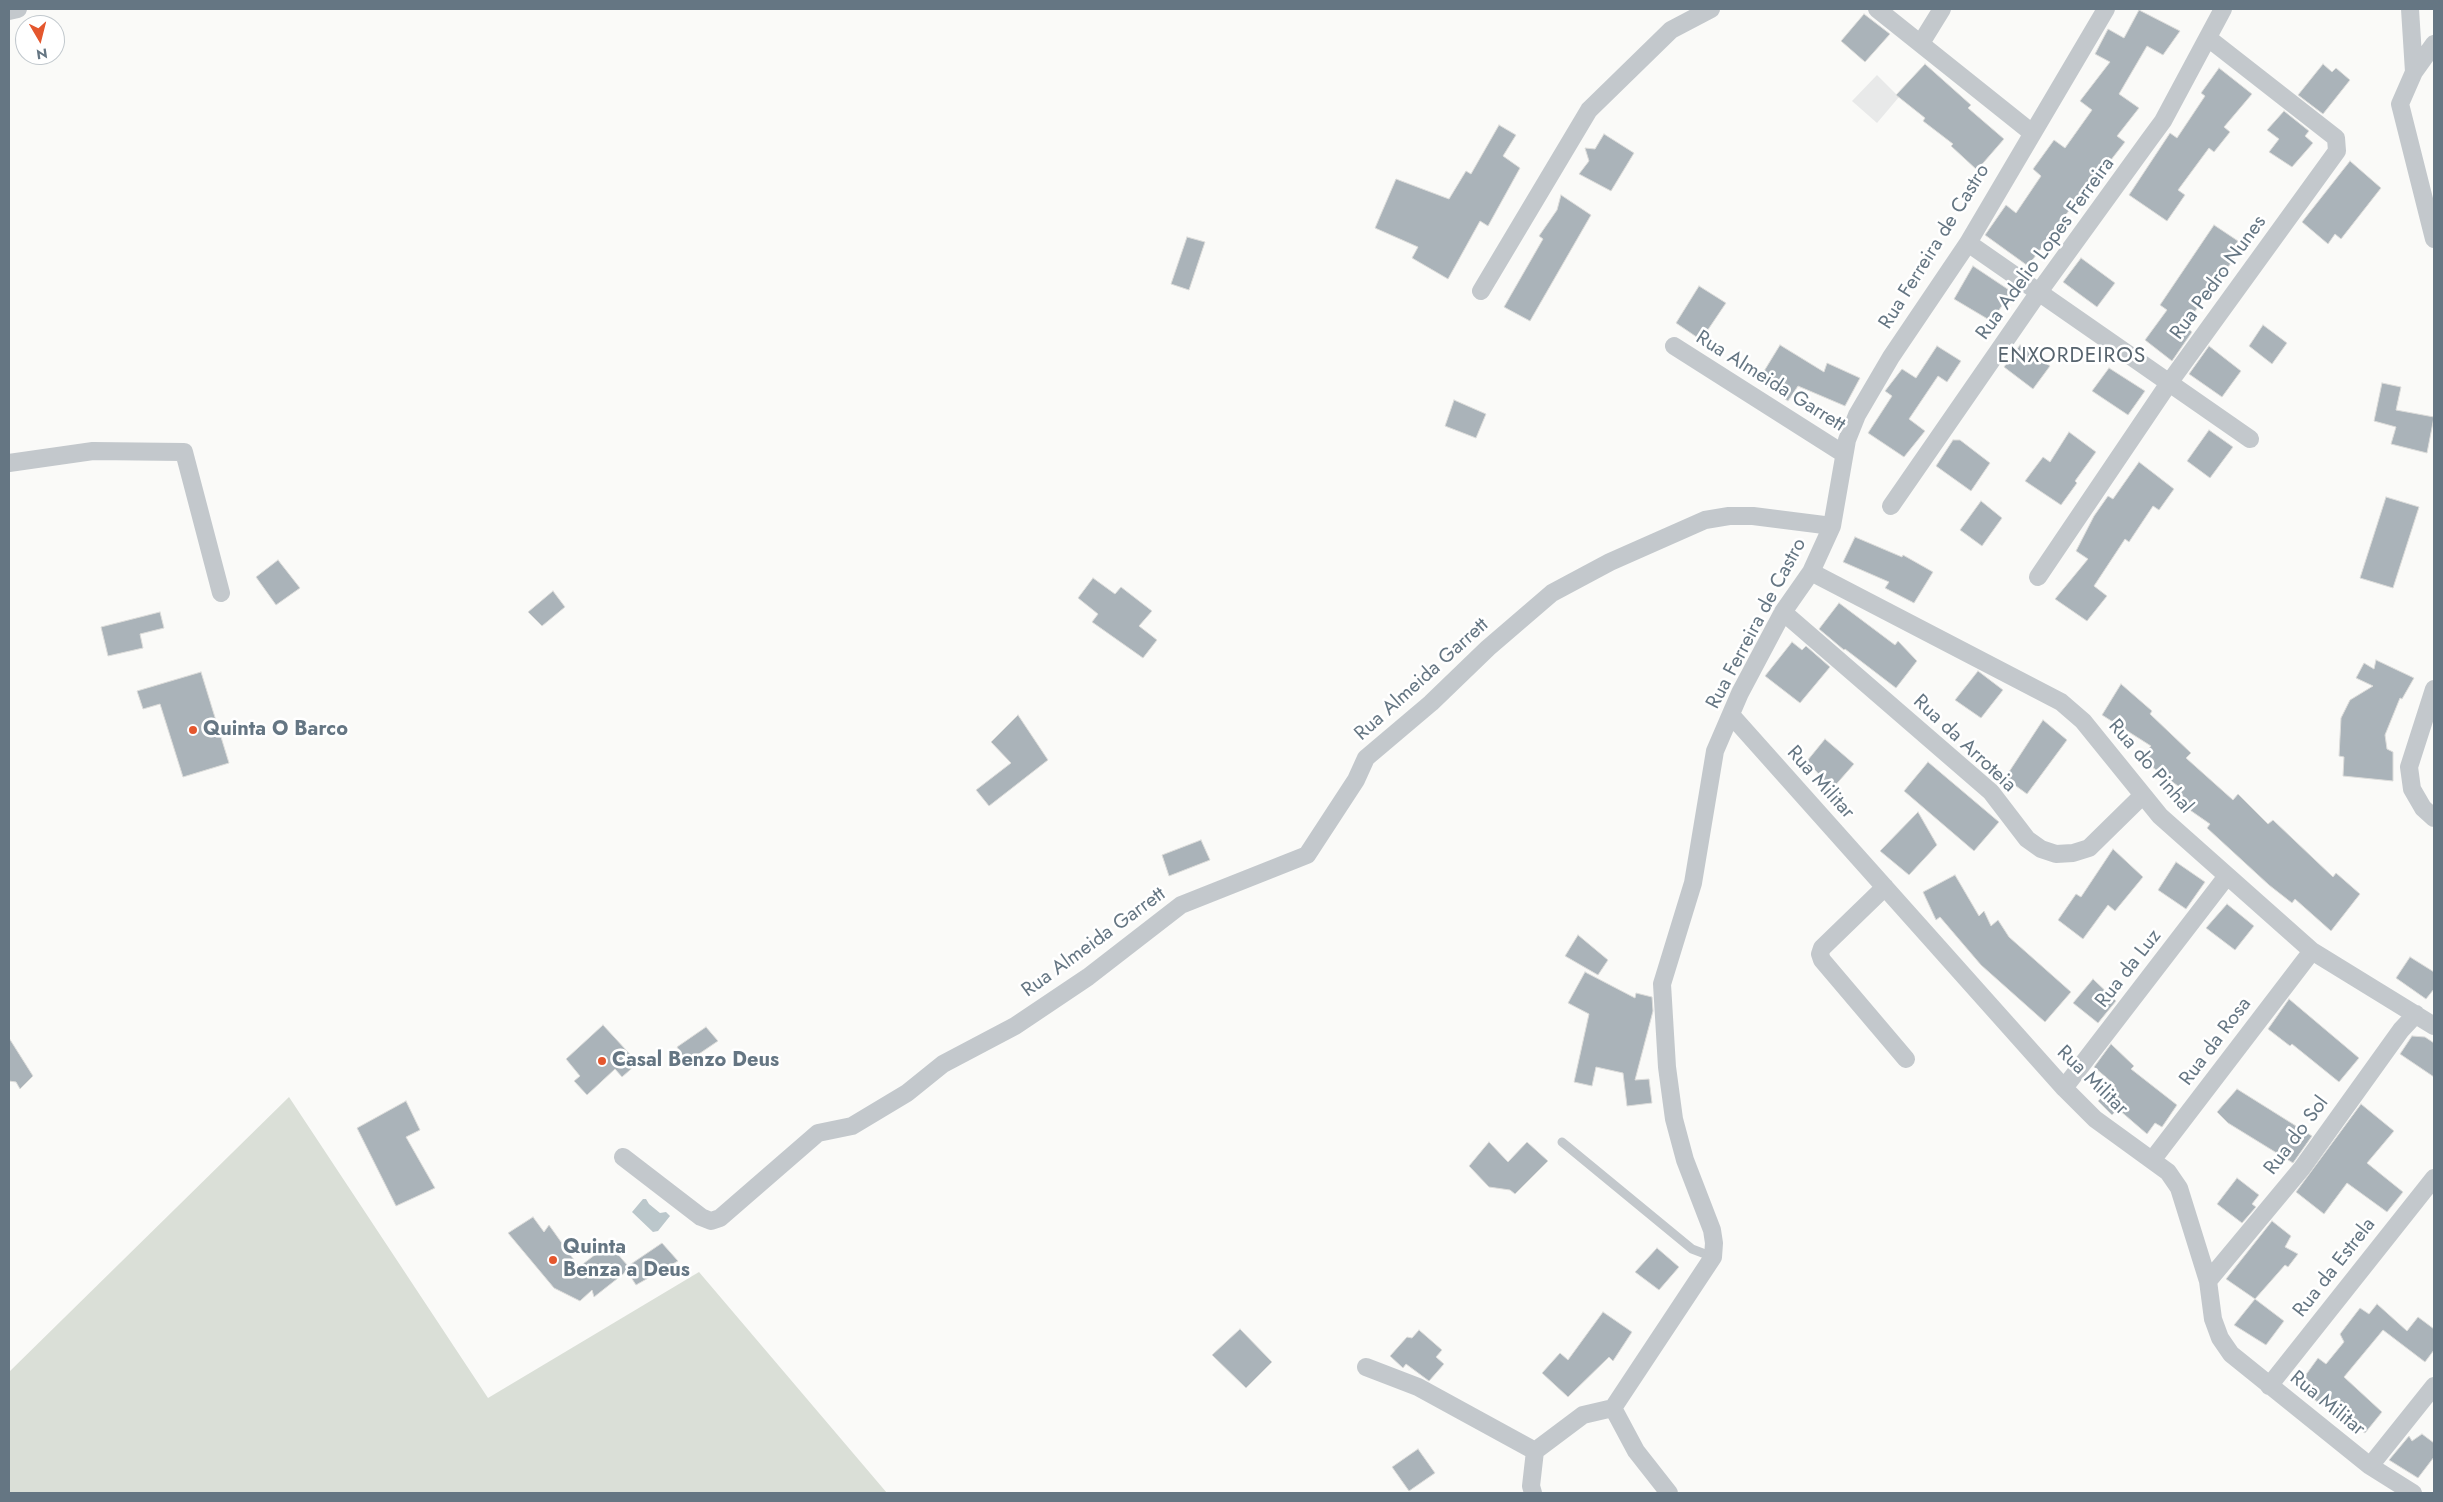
<!DOCTYPE html>
<html>
<head>
<meta charset="utf-8">
<style>
  body { margin:0 }
  #map { position:relative; width:2443px; height:1502px; overflow:hidden; background:#fafaf8; font-family:Jost,sans-serif }
  canvas { display:block }
  .frame { position:absolute; inset:0; border:10px solid #657683; pointer-events:none }
  .north { position:absolute; left:15px; top:15px; width:50px; height:50px; box-sizing:border-box; background:#fff; border:1px solid #c1c8cd; border-radius:50%; rotate:172deg; font-size:14px; font-weight:700; line-height:20px; text-align:center; color:#657683 }
  .north::after { content:''; display:block; margin:auto; width:18px; height:22px; background:#e4572e; clip-path:polygon(50% 0,100% 100%,50% 72%,0 100%) }
</style>
</head>
<body>
<div id="map">
<canvas width="2443" height="1502"></canvas>
<div class="frame"></div>
<div class="north">N</div>
</div>
<script>
const ctx = document.querySelector('canvas').getContext('2d');
ctx.lineJoin = 'round';
function fillPath(path, color) { ctx.fillStyle = color; ctx.fill(path, 'evenodd'); }
const poly = rows => new Path2D(rows.map(r => 'M' + r).join(''));
function strokePath(path, color, width, dash) { ctx.strokeStyle = color; ctx.lineWidth = width; ctx.lineCap = dash ? 'butt' : 'round'; ctx.setLineDash(dash || []); ctx.stroke(path); }
function write(font, color, halo, rows, align = 'center') {
  ctx.font = font + ' Jost,sans-serif'; ctx.lineWidth = 5; ctx.setLineDash([]); ctx.textBaseline = 'middle'; ctx.strokeStyle = halo; ctx.fillStyle = color; for (const [text, x, y, turn = 0] of rows) {
    ctx.save(); ctx.translate(x, y); ctx.rotate((+turn || 0) * Math.PI / 180); ctx.textAlign = isNaN(turn) ? turn : align; if (halo) ctx.strokeText(text, 0, 0); ctx.fillText(text, 0, 0); ctx.restore();
  }
}
fillPath(poly([
  [1877,75,1899,97,1877,123,1852,101]
]), '#e8e9e9');
fillPath(poly([
  [289,1097,488,1398,699,1272,887,1493,9,1493,9,1372]
]), '#dadfd7');
fillPath(poly([
  [643,1199,646,1199,649,1204,660,1213,666,1212,670,1216,658,1231,653,1232,632,1212]
]), '#bbc7cb');
const building = poly([
  [2139,10,2180,31,2163,55,2147,46,2119,94,2139,108,2117,136,2125,142,2078,202,2076,201,2028,266,1985,235,2006,205,2016,213,2041,176,2033,169,2054,140,2065,148,2092,110,2080,101,2110,62,2095,54,2108,29,2124,38,2139,10],
  [1864,14,1890,34,1865,62,1841,41,1864,14],
  [1925,64,1971,105,1968,108,2004,139,1977,170,1951,146,1953,144,1923,121,1925,118,1896,95,1925,64],
  [2323,64,2332,72,2336,68,2350,80,2323,114,2298,95,2323,64],
  [2219,68,2252,94,2224,127,2230,132,2214,152,2209,148,2178,190,2185,195,2167,221,2129,195,2170,133,2177,138,2205,96,2201,93,2219,68],
  [2284,111,2309,131,2305,136,2313,143,2292,167,2269,152,2279,139,2267,130,2284,111],
  [1499,125,1516,135,1503,156,1520,168,1488,226,1480,221,1448,279,1412,258,1418,247,1375,228,1396,179,1449,199,1466,171,1471,174,1499,125],
  [1604,134,1634,153,1611,191,1579,174,1589,161,1585,148,1595,149,1604,134],
  [2350,161,2381,188,2341,239,2335,234,2328,244,2302,222,2350,161],
  [1561,195,1591,215,1530,321,1504,307,1543,239,1539,236,1557,210,1561,195],
  [2214,225,2244,245,2213,288,2210,286,2186,327,2192,332,2172,361,2145,340,2167,310,2160,305,2214,225],
  [1187,237,1205,242,1189,290,1171,284,1187,237],
  [2081,258,2115,283,2097,307,2063,282,2081,258],
  [1973,266,2012,292,1991,321,1954,299,1973,266],
  [1699,286,1726,303,1701,340,1676,323,1699,286],
  [2263,325,2287,343,2272,364,2249,346,2263,325],
  [1780,345,1824,372,1827,363,1860,378,1845,406,1798,386,1788,401,1758,381,1780,345],
  [2020,345,2050,366,2033,389,2004,367,2020,345],
  [1937,346,1961,361,1947,382,1938,376,1909,419,1925,431,1904,457,1868,433,1892,396,1885,391,1902,369,1916,378,1937,346],
  [2209,346,2241,371,2222,397,2189,374,2209,346],
  [2109,368,2145,391,2128,415,2092,391,2109,368],
  [2382,383,2401,387,2396,410,2434,417,2427,453,2391,444,2396,427,2374,421,2382,383],
  [1454,400,1486,414,1476,438,1445,426,1454,400],
  [2209,430,2233,447,2210,478,2187,461,2209,430],
  [2069,432,2096,452,2075,481,2077,483,2061,505,2025,481,2043,457,2050,462,2069,432],
  [1953,440,1960,440,1990,463,1971,491,1936,466,1953,440],
  [2139,462,2174,489,2159,510,2153,506,2129,542,2125,539,2094,586,2107,596,2087,621,2055,599,2088,559,2076,551,2094,516,2108,496,2113,499,2139,462],
  [2386,497,2419,507,2393,588,2360,578,2386,497],
  [1981,501,2002,518,1982,546,1960,530,1981,501],
  [1855,537,1902,557,1903,555,1933,572,1914,603,1885,588,1889,582,1843,562,1855,537],
  [278,560,300,588,276,605,256,577,278,560],
  [1093,578,1115,594,1121,587,1152,611,1139,626,1157,640,1143,658,1092,622,1098,614,1078,598,1093,578],
  [553,591,565,607,542,626,528,612,553,591],
  [1839,603,1895,645,1898,641,1917,661,1896,688,1845,649,1844,650,1819,629,1839,603],
  [160,612,164,628,140,634,143,648,108,656,101,627,160,612],
  [1792,642,1802,650,1806,646,1830,667,1800,703,1765,676,1792,642],
  [2376,660,2414,678,2402,699,2400,698,2385,735,2387,749,2393,752,2393,781,2343,776,2344,757,2339,756,2341,718,2350,700,2373,686,2356,678,2364,663,2374,669,2376,660],
  [1978,671,2003,690,1981,718,1955,700,1978,671],
  [201,672,229,763,183,777,160,704,143,709,137,691,201,672],
  [2121,684,2152,711,2150,714,2191,753,2186,758,2233,800,2238,794,2268,824,2273,820,2333,877,2336,873,2360,894,2331,931,2295,899,2292,903,2269,885,2207,828,2210,824,2174,799,2182,789,2140,758,2151,746,2102,715,2121,684],
  [1018,715,1048,760,989,806,976,790,1011,763,991,742,1018,715],
  [2043,720,2067,740,2027,794,2005,778,2043,720],
  [1825,739,1854,764,1832,789,1807,761,1825,739],
  [1928,762,1999,822,1974,851,1904,791,1928,762],
  [1918,812,1937,845,1909,875,1880,851,1918,812],
  [1201,840,1210,860,1169,876,1162,855,1201,840],
  [2113,849,2143,877,2115,911,2108,905,2083,939,2058,920,2076,894,2081,897,2113,849],
  [2176,862,2205,882,2186,909,2158,890,2176,862],
  [1955,875,1979,916,1984,911,1991,926,1998,920,2009,937,2071,992,2045,1022,1981,965,1940,917,1936,920,1923,892,1955,875],
  [2227,904,2254,926,2235,950,2206,928,2227,904],
  [1578,935,1608,960,1598,975,1565,956,1578,935],
  [2410,957,2434,972,2434,989,2426,999,2396,978,2410,957],
  [1585,972,1635,998,1636,993,1652,997,1653,1011,1635,1080,1649,1079,1652,1103,1627,1106,1623,1073,1596,1067,1592,1086,1574,1082,1589,1014,1568,1003,1585,972],
  [2093,979,2116,1001,2098,1023,2073,1003,2093,979],
  [2289,999,2359,1058,2339,1082,2292,1044,2290,1046,2268,1029,2289,999],
  [603,1025,638,1063,622,1077,615,1069,587,1095,574,1081,580,1076,566,1059,603,1025],
  [706,1027,718,1041,687,1062,677,1047,706,1027],
  [2412,1036,2425,1037,2434,1043,2434,1077,2400,1054,2412,1036],
  [9,1038,33,1076,20,1089,16,1082,9,1081,9,1038],
  [2111,1044,2134,1066,2131,1069,2177,1105,2162,1127,2155,1123,2147,1134,2118,1109,2112,1115,2098,1101,2115,1085,2094,1067,2111,1044],
  [2237,1089,2312,1136,2293,1163,2228,1123,2217,1112,2237,1089],
  [406,1101,420,1130,406,1137,435,1188,396,1206,357,1128,406,1101],
  [2361,1104,2394,1131,2367,1163,2403,1192,2387,1212,2347,1183,2324,1214,2296,1192,2361,1104],
  [1489,1142,1508,1162,1527,1142,1548,1161,1515,1194,1510,1190,1489,1187,1469,1166,1489,1142],
  [2237,1178,2259,1195,2252,1204,2256,1207,2242,1223,2217,1204,2237,1178],
  [533,1217,544,1232,549,1225,579,1267,609,1244,628,1266,662,1243,678,1261,636,1285,627,1271,594,1297,592,1290,580,1301,554,1288,508,1233,533,1217],
  [2272,1221,2291,1236,2285,1247,2298,1254,2288,1267,2285,1265,2255,1299,2226,1279,2272,1221],
  [1657,1248,1679,1267,1659,1290,1635,1272,1657,1248],
  [2255,1299,2284,1321,2266,1345,2234,1325,2255,1299],
  [2377,1304,2407,1331,2418,1317,2434,1329,2434,1350,2425,1362,2383,1330,2344,1377,2382,1412,2365,1433,2355,1426,2353,1428,2297,1387,2318,1358,2326,1364,2344,1342,2340,1334,2360,1308,2369,1314,2377,1304],
  [1603,1312,1632,1332,1613,1361,1609,1357,1568,1397,1542,1373,1560,1353,1568,1360,1603,1312],
  [1240,1329,1272,1362,1246,1388,1212,1355,1240,1329],
  [1419,1330,1442,1350,1436,1357,1444,1364,1429,1381,1406,1364,1403,1368,1390,1356,1407,1337,1412,1338,1419,1330],
  [2422,1434,2434,1443,2434,1457,2418,1478,2389,1460,2409,1436,2412,1441,2422,1434],
  [1418,1449,1435,1473,1409,1491,1392,1467,1418,1449]
]);
fillPath(building, '#aab3b9');
strokePath(building, '#dcdcda', 1);
strokePath(poly([
  [1562,1142,1692,1249,1713,1257]
]), '#c3c8cc', 9);
strokePath(poly([
  [1877,9,2031,132],
  [2410,9,2414,72,2400,104,2434,239],
  [9,11,18,9],
  [1921,43,1942,9],
  [2414,72,2434,44],
  [1968,243,2250,439],
  [1481,291,1589,110,1671,30,1711,9],
  [1674,346,1844,454],
  [9,463,93,451,184,452,221,593],
  [1891,506,2039,292,2149,140,2163,121,2223,9],
  [1811,572,2061,702,2083,721,2160,816,2312,951,2434,1026],
  [2038,577,2169,383,2337,151,2336,138,2208,38],
  [1783,612,1991,792,2027,839,2041,849,2056,854,2073,853,2089,848,2143,795],
  [2434,689,2409,767,2412,789,2423,808,2434,818],
  [1732,716,2064,1088,2095,1119,2168,1172,2179,1188,2208,1281,2213,1319,2220,1338,2231,1354,2370,1466,2413,1493],
  [1885,887,1822,948,1820,954,1822,960,1906,1059],
  [2064,1088,2227,876],
  [623,1157,701,1217,711,1221,720,1218,818,1133,852,1126,907,1093,943,1064,1015,1026,1088,977,1181,905,1307,855,1356,780,1366,758,1431,703,1488,648,1552,593,1610,562,1705,520,1729,516,1753,516,1832,526],
  [2153,1159,2312,951],
  [2208,1281,2302,1168,2401,1030,2416,1014],
  [1366,1367,1418,1387,1535,1451],
  [2269,1386,2434,1178],
  [1613,1408,1713,1257,1714,1243,1712,1230,1685,1160,1674,1119,1667,1067,1662,984,1693,883,1715,751,1740,693,1783,612,1811,572,1832,526,1847,440,1857,415,1891,357,1968,243,2106,9],
  [1613,1408,1636,1451,1669,1493],
  [2370,1466,2434,1386],
  [1533,1493,1531,1486,1535,1451,1583,1415,1613,1408]
]), '#c3c8cc', 18);
for (const [x, y, r, color] of [
  [193,730,5,"#e4572e"],
  [602,1061,5,"#e4572e"],
  [553,1260,5,"#e4572e"]
]) { const dot = new Path2D(); dot.arc(x, y, r, 0, 2 * Math.PI); ctx.fillStyle = color; ctx.fill(dot); strokePath(dot, '#fff', 2); }
write('20px', '#657683', '#fff', [
  ["Rua Ferreira de Castro",1935,247,-58],
  ["Rua Adelio Lopes Ferreira",2046,249,-54],
  ["Rua Pedro Nunes",2219,278,-54],
  ["Rua Almeida Garrett",1770,382,32],
  ["Rua Ferreira de Castro",1757,624,-62],
  ["Rua Almeida Garrett",1422,680,-42],
  ["Rua da Arroteia",1964,744,43],
  ["Rua do Pinhal",2150,767,49],
  ["Rua Militar",1820,783,48],
  ["Rua Almeida Garrett",1094,943,-36],
  ["Rua da Luz",2129,969,-52],
  ["Rua da Rosa",2216,1042,-53],
  ["Rua Militar",2092,1081,44],
  ["Rua do Sol",2297,1136,-53],
  ["Rua da Estrela",2335,1268,-52],
  ["Rua Militar",2327,1404,39]
]);
write('bold 20px', '#657683', '#fff', [
  ["Quinta O Barco",203,730],
  ["Casal Benzo Deus",612,1061],
  ["Quinta",563,1248],
  ["Benza a Deus",563,1271]
], 'left');
ctx.letterSpacing = '1px';
write('21px', '#57646e', '#fff', [
  ["ENXORDEIROS",2072,357]
]);
ctx.letterSpacing = '0px';
</script>
</body>
</html>
